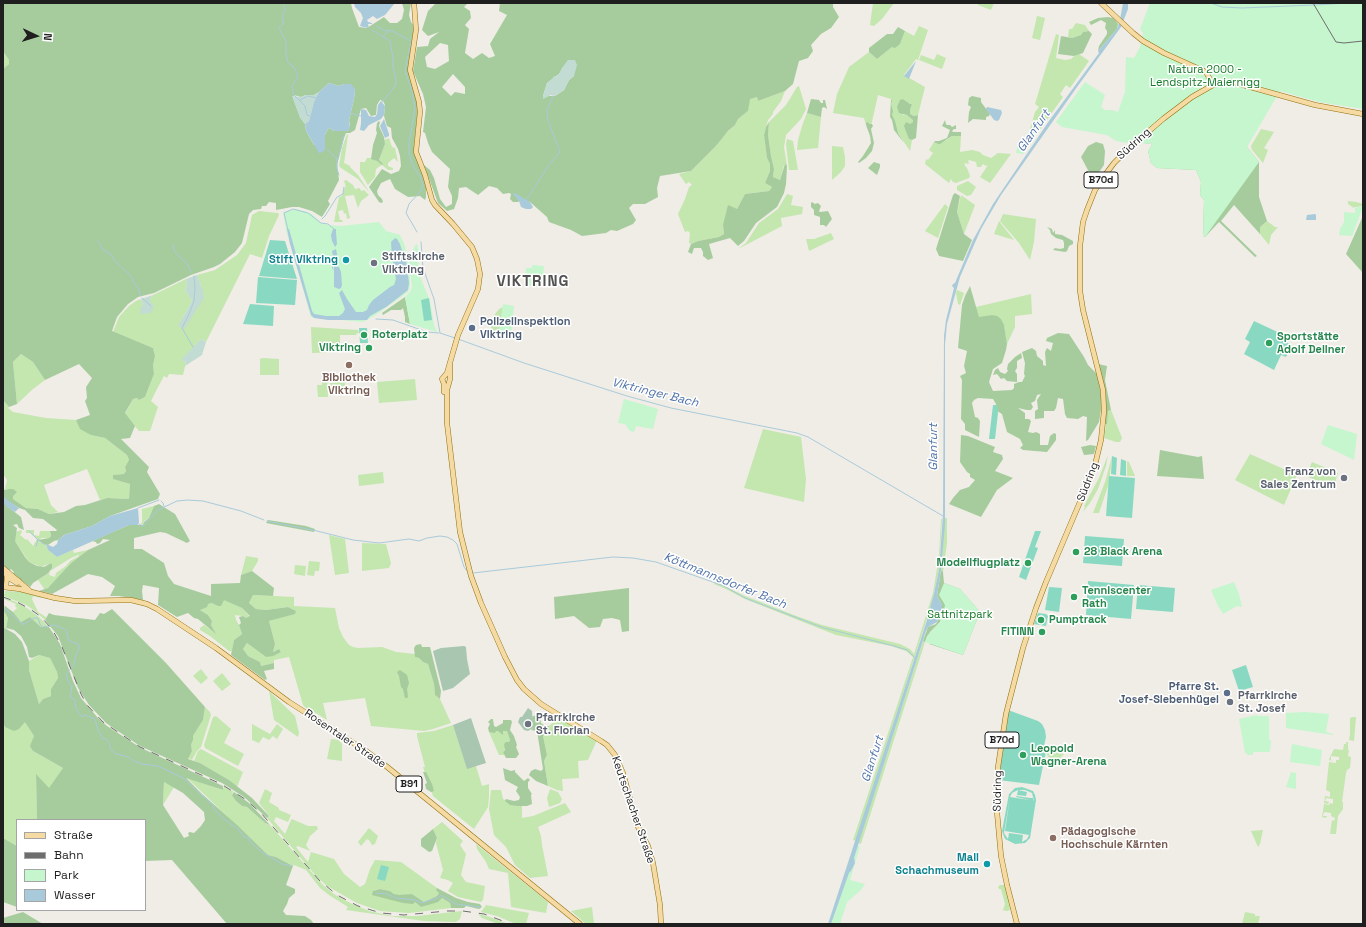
<!DOCTYPE html>
<html>
<head>
<meta charset="utf-8">
<style>
  body { margin:0 }
  #map { position:relative; width:1366px; height:927px; overflow:hidden; background:#efede6; font-family:"Space Grotesk",sans-serif }
  canvas { display:block }
  .frame { position:absolute; inset:0; border:4px solid #1f1f1f; pointer-events:none }
  .legend { position:absolute; left:16px; top:819px; width:130px; height:92px; box-sizing:border-box; background:#fff; border:1px solid #a5a5a5; margin:0; padding:5px 7px; list-style:none; font-size:12px; color:#1f1f1f }
  .legend li { display:flex; align-items:center; gap:8px; height:20px }
  .legend b { width:20px; border:1px solid #a5a5a5 }
  .north { position:absolute; left:16px; top:16px; width:40px; height:40px; -webkit-text-stroke:3px #fff; paint-order:stroke; rotate:94deg; font-size:11px; font-weight:700; line-height:16px; text-align:center; color:#1f1f1f }
  .north::after { content:''; display:block; margin:auto; width:14px; height:18px; background:#1f1f1f; clip-path:polygon(50% 0,100% 100%,50% 72%,0 100%) }
</style>
</head>
<body>
<div id="map">
<canvas width="1366" height="927"></canvas>
<div class="frame"></div>
<ul class="legend">
<li><b style="height:5px;background:#f6daa4"></b>Straße</li>
<li><b style="height:5px;background:#6d6d6d"></b>Bahn</li>
<li><b style="height:11px;background:#c5f6ce"></b>Park</li>
<li><b style="height:11px;background:#a9cada"></b>Wasser</li>
</ul>
<div class="north">N</div>
</div>
<script>
const ctx = document.querySelector('canvas').getContext('2d');
ctx.lineJoin = 'round';
function fillPath(path, color) { ctx.fillStyle = color; ctx.fill(path, 'evenodd'); }
const poly = rows => new Path2D(rows.map(r => 'M' + r).join(''));
function strokePath(path, color, width, dash) { ctx.strokeStyle = color; ctx.lineWidth = width; ctx.lineCap = dash ? 'butt' : 'round'; ctx.setLineDash(dash || []); ctx.stroke(path); }
function write(font, color, halo, rows, align = 'center') {
  ctx.font = font + ' "Space Grotesk",sans-serif'; ctx.lineWidth = 3; ctx.setLineDash([]); ctx.textBaseline = 'middle'; ctx.strokeStyle = halo; ctx.fillStyle = color; for (const [text, x, y, turn = 0] of rows) {
    ctx.save(); ctx.translate(x, y); ctx.rotate((+turn || 0) * Math.PI / 180); ctx.textAlign = isNaN(turn) ? turn : align; if (halo) ctx.strokeText(text, 0, 0); ctx.fillText(text, 0, 0); ctx.restore();
  }
}
fillPath(poly([
  [873,3,894,3,882,19,874,26,870,25],
  [978,3,994,3,991,10,978,5],
  [1037,16,1045,18,1040,40,1032,38],
  [1076,23,1085,25,1089,31,1083,32,1081,35,1072,38,1068,37,1069,29,1072,29],
  [919,26,928,30,918,60,916,59,904,75,925,87,918,115,914,116,910,114,910,110,912,104,910,104,903,99,903,115,907,115,913,119,913,122,910,125,909,139,912,140,910,151,896,130,891,116,891,99,878,95,871,126,866,125,864,118,833,113,837,94,849,67,869,52,877,59,892,47,900,44,905,31,914,36],
  [1056,34,1059,35,1056,58,1065,60,1071,59,1074,56,1079,54,1089,61,1070,88,1066,85,1060,94,1063,97,1037,134,1030,129,1035,112,1039,107,1035,104],
  [3,51,9,60,9,64,3,69],
  [937,54,946,58,942,69,919,60,921,55,934,60],
  [799,86,806,109,801,119,786,135,784,147,787,166,784,165,780,180,773,177,774,169,771,156,768,135,769,122,786,105,797,87],
  [785,91,781,101,773,112,773,114,768,120,764,135,767,158,770,164,770,171,765,183,772,187,769,191,745,194,737,209,723,225,724,234,719,237,698,241,691,244,689,243,690,233,688,231,685,232,678,214,685,199,689,187,692,185,689,182,686,184,679,174,691,171,715,147,720,139,735,125,738,119,748,111,749,99,757,97,758,101],
  [807,113,821,117,818,148,797,150,798,140,803,123],
  [1261,129,1274,132,1264,148,1268,150,1263,163,1252,150,1251,146],
  [347,134,348,135,344,163,350,166,350,167,358,175,370,193,358,179,341,168,339,166,342,148],
  [952,136,961,136,960,152,972,150,980,152,983,155,991,158,998,153,1011,154,990,183,980,177,988,165,986,166,983,164,981,167,977,167,976,162,969,160,968,161,969,164,964,163,962,156,965,166,967,168,970,176,969,178,956,183,953,182,951,179,949,183,925,164,926,159,928,160,933,153,929,150,934,142,938,144,947,140],
  [389,138,392,147,395,148,398,162,394,158,388,163,388,166,393,168,393,170,388,170,382,165,380,166,376,169,375,177,368,185,360,172,360,162,365,162,367,158,371,158,377,161,382,165,379,160,385,144,384,140],
  [787,139,793,141,798,170,789,170,786,144],
  [832,146,843,147,845,157,845,166,841,172,832,180],
  [346,180,353,185,355,189,360,188,361,191,364,190,369,195,361,201,358,208,354,195,345,196,350,218,347,219,346,213,344,214,343,210,338,211,340,220,342,220,343,222,334,222,339,197,342,196,345,187,346,187,344,181],
  [968,181,976,187,971,195,967,196,957,190,957,186],
  [787,194,793,196,791,205,803,207,802,214,781,218,782,226,738,249,746,243,759,223,778,209],
  [961,195,975,205,964,234,957,212],
  [1348,201,1356,202,1356,204,1356,202,1363,204,1363,206,1355,207,1355,206,1354,208,1348,204],
  [945,204,948,207,938,238,925,231],
  [259,211,278,213,279,215,269,236,262,258,250,254,206,342,201,339,182,360,186,362,183,375,169,374,167,378,164,376,157,389,151,401,158,407,150,431,139,431,125,414,133,399,137,398,139,400,145,397,154,374,153,365,155,356,153,348,113,332,119,317,129,306,136,301,141,299,143,305,150,302,150,299,153,295,186,279,187,285,185,290,192,301,178,326,202,288,197,275,215,270,237,255,246,243,252,215],
  [1003,214,1036,219,1034,242,1030,260,1019,243,1000,221],
  [999,221,1014,240,994,234],
  [1267,221,1275,227,1278,227,1271,235,1269,245,1260,234,1260,227],
  [831,233,834,239,809,251,806,239,814,239],
  [957,290,964,293,960,305,958,304,956,293],
  [1031,294,1032,314,1015,316,1015,327,1007,344,1004,326,992,315,979,318,976,307],
  [503,307,499,333,491,330,492,318,499,309],
  [311,327,358,330,359,333,357,333,356,335,340,335,340,347,337,347,337,352,312,353],
  [21,354,33,362,45,380,33,389,17,404,13,362],
  [262,358,279,359,279,375,260,375,260,359],
  [322,378,327,378,328,397,318,397,317,385,322,385],
  [415,379,417,400,379,403,377,382],
  [345,382,345,387,331,396,330,383],
  [3,400,9,407,8,408,13,412,46,418,76,420,76,421,91,435,105,438,127,455,129,460,125,467,126,471,124,474,114,475,114,479,130,484,129,499,107,498,100,500,87,469,44,485,51,505,58,512,49,514,38,509,26,508,13,499,13,496,5,489,7,480,3,474],
  [1111,410,1122,438,1120,442,1116,442,1104,438,1108,411],
  [763,429,801,437,806,479,804,502,744,488],
  [1250,454,1297,475,1284,505,1235,480],
  [1108,455,1106,466,1098,489,1090,503,1083,512,1085,507,1084,506,1099,478],
  [1112,456,1109,483,1099,513,1093,513,1105,482],
  [1127,461,1129,462,1135,476,1127,476],
  [1312,462,1338,473,1336,479,1335,489,1306,476],
  [383,472,384,483,359,486,358,475],
  [154,506,149,518,144,521,143,525,141,524,142,522,142,509],
  [945,518,947,518,947,543,943,572,941,570],
  [941,519,942,519,939,570,931,606,868,803,856,841,853,840,913,657,906,651,891,646,836,635,745,599,726,589,714,584,716,582,745,596,799,617,822,625,900,644,910,649,914,654,933,593,939,556],
  [21,530,22,532,20,535,26,540,27,539,33,546,37,539,30,533,26,533,26,530,34,530,34,535,39,536,40,531,50,531,51,536,49,538,41,538,39,541,44,545,43,544,46,544,48,550,57,557,73,550,74,553,88,550,71,563,53,584,45,590,38,580,47,574,51,563,41,567,29,562,15,541,15,536,16,532],
  [78,555,79,556,70,561,66,566,56,573,55,577,49,575,50,571,71,558],
  [329,535,345,539,349,573,335,575],
  [362,543,386,544,391,563,389,568,362,571],
  [246,556,258,558,258,561,252,571,241,575],
  [309,561,320,562,319,571,315,571,314,576,307,575],
  [295,565,306,566,305,576,294,574],
  [5,591,24,592,41,597,41,598,33,596,32,599,38,612,46,617,45,620,35,611,26,605,4,596],
  [253,595,294,597,294,606,335,608,339,628,343,637,349,645,353,647,358,648,382,647,396,652,415,654,415,657,419,658,423,662,428,664,434,684,435,695,440,699,451,723,433,729,424,731,371,726,365,698,323,703,327,720,311,710,306,708,303,705,289,657,274,660,274,663,261,666,260,662,248,656,243,649,247,643,266,657,281,652,279,649,273,652,275,644,269,621,294,614,296,611,288,607,266,610,256,609,249,603],
  [3,598,14,601,27,608,39,617,49,627,41,627,30,617,21,622,13,612,17,608,15,606,16,604,4,599,3,601],
  [224,599,242,608,250,617,246,618,243,616,235,615,236,620,239,625,242,634,234,640,232,651,229,651,210,636,200,630,200,628,204,625,215,633,211,625,212,621,208,615,200,610,208,604,213,603,218,606],
  [3,604,5,606,4,611,8,618,6,628,5,628,3,627],
  [923,641,925,642,861,844,858,843],
  [39,655,50,658,57,672,58,678,51,689,51,696,43,699,39,704,29,670,29,661],
  [201,669,208,678,201,684,193,676],
  [222,673,231,684,222,691,213,681],
  [269,691,295,716,299,733,298,737,274,720],
  [205,707,210,712,211,715,201,747,197,751,192,760,188,758,192,751,191,745,193,740,193,736,203,720],
  [216,716,231,729,224,743,244,754,238,766,205,748,204,745,213,717],
  [560,717,597,740,588,760,578,761,579,778,562,779,563,791,557,790,548,786,544,761,547,755,543,736,549,731,549,726],
  [1353,717,1356,717,1354,741,1349,740,1350,734,1350,718],
  [25,721,34,736,33,751,63,768,49,789,36,775,37,820,17,820,17,846,3,838,3,722,5,727,19,729],
  [252,724,270,734,277,724,283,729,277,739,273,736,269,740,263,737,259,743,252,740],
  [453,725,467,768,476,766,482,786,489,784,489,797,488,807,474,829,433,796,423,767,425,767,417,736,417,733,434,731],
  [496,731,507,731,510,740,503,752,505,755,499,755,489,732],
  [331,739,339,740,342,744,342,761,327,759],
  [1348,740,1348,750,1347,750,1349,750,1348,756,1351,757,1350,768,1347,770,1346,773,1342,802,1343,802,1343,809,1338,816,1336,834,1330,834,1332,820,1334,821,1335,818,1331,816,1331,813,1324,812,1323,816,1327,816,1326,818,1322,817,1324,804,1329,805,1330,803,1333,804,1333,799,1326,798,1325,801,1329,802,1328,804,1324,803,1325,796,1330,797,1330,792,1326,790,1329,762,1336,763,1336,760,1339,760,1339,757,1331,756,1331,760,1334,761,1329,760,1330,757,1334,749,1343,750,1344,744,1346,744,1346,742,1348,742],
  [201,749,243,772,237,787,229,780,200,763,194,761,198,751],
  [1048,750,1064,754,1058,760,1055,767,1046,753],
  [186,777,222,790,224,787,223,786,234,792,232,793,236,801,242,806,247,807,265,823,270,825,323,885,334,894,350,903,369,911,392,916,417,916,462,911,460,919,456,922,424,921,346,910,348,907,329,895,320,888,306,870,294,865,293,866,276,857,268,855],
  [164,782,174,787,163,805],
  [265,789,272,793,269,802,279,808,279,810,291,815,288,822,276,817,274,821,285,834,291,820,292,819,308,826,317,826,318,829,310,836,306,845,310,851,298,846,296,847,308,862,311,852,334,859,344,874,360,887,365,884,370,869,375,860,401,862,437,888,437,890,439,893,437,896,424,902,412,894,399,896,394,894,390,891,380,889,373,891,415,902,421,907,442,898,450,903,451,908,409,913,380,911,357,903,327,886,317,877,267,818,269,816,271,818,259,803],
  [550,789,558,792,562,799,560,803,549,807,547,798],
  [491,790,501,790,503,799,512,803,522,804,522,818,533,816,565,803,571,812,538,827,541,836,542,845,548,876,530,878,515,865,506,847,494,835,489,809],
  [442,822,463,841,460,845,466,854,461,875,466,882,485,886,483,900,481,902,458,897,448,891,453,883,448,880,440,878,443,870,436,843,437,838,433,829],
  [369,828,378,836,375,844,372,845,369,840,367,839,361,846,358,842],
  [1263,830,1260,844,1258,847,1251,831],
  [476,844,548,902,546,913,511,907,508,873,489,869,486,862,477,849],
  [1000,885,1004,885,1007,894,1010,909,1008,911,1001,910,1003,910,1005,904,1001,889,999,889,998,887],
  [486,905,529,913,526,924,516,924,497,916,481,912],
  [592,907,594,924,586,924,571,911],
  [1245,912,1255,914,1255,916,1260,916,1258,924,1242,924],
  [478,914,490,917,508,924,498,924,482,918]
]), '#c4e6af');
fillPath(poly([
  [3,3,351,3,352,8,359,27,367,28,384,17,390,23,397,23,402,19,404,10,402,3,411,3,409,15,411,22,414,26,409,69,409,77,414,88,418,107,414,148,426,186,426,197,425,200,420,196,408,197,395,189,390,179,381,183,377,191,378,195,382,199,383,202,381,203,379,202,369,187,382,169,391,174,399,171,401,166,400,156,398,149,392,138,391,128,387,126,384,116,385,105,383,101,380,100,377,105,376,115,371,116,366,108,361,109,355,130,350,133,346,133,344,138,337,165,339,180,328,201,330,204,322,217,312,211,299,207,292,207,276,210,276,203,269,202,266,206,262,206,261,209,253,210,249,214,242,243,235,252,220,264,214,267,191,275,154,293,138,297,128,304,117,317,112,331,153,348,155,356,153,365,154,374,145,397,139,400,137,398,133,399,125,413,135,426,130,438,121,439,149,467,147,472,160,494,158,499,110,516,92,526,64,535,58,540,54,541,48,545,43,544,38,540,49,538,51,536,50,531,56,531,57,530,43,519,33,518,25,510,19,508,6,500,3,496,3,489,6,490,9,489,13,489,17,492,13,496,13,499,26,508,38,509,49,514,64,512,76,506,85,505,107,498,129,499,130,484,113,479,113,475,124,474,126,471,125,467,129,460,127,455,105,438,91,435,80,429,76,420,90,415,85,401,87,398,86,387,92,378,79,364,45,380,33,362,21,354,13,362,17,404,9,407,3,400,3,69,9,64,9,60,3,51],
  [329,83,339,86,344,84,355,89,354,99,349,120,350,125,348,131,334,131,330,128,328,129,325,135,325,139,314,145,306,131,305,124,301,118,293,98,294,95,301,97,306,95,314,95,319,92],
  [436,3,468,3,464,7,470,11,471,18,465,25,469,29,465,53,473,59,482,53,489,58,495,56,490,44,507,15,499,11,500,3,833,3,833,7,839,17,831,28,821,34,811,45,813,51,808,58,799,61,793,84,785,91,758,101,757,97,750,99,748,111,738,119,735,125,728,131,715,147,691,171,660,176,657,188,658,197,645,204,633,204,629,208,636,220,633,224,617,231,611,230,606,233,582,236,571,230,549,222,547,217,530,202,521,199,518,202,513,202,510,199,511,194,509,193,503,194,497,188,489,186,478,195,466,187,459,188,458,198,454,209,447,211,438,203,424,165,430,170,434,178,440,199,446,207,452,204,452,196,448,187,450,169,432,152,428,143,425,133,423,132,426,107,423,94,413,71,417,47,428,46,430,39,439,32,428,36,422,30,428,11],
  [440,43,448,45,449,61,435,69,427,67,425,57],
  [565,65,574,76,569,80,564,90,555,96,543,96,547,83,559,74],
  [453,74,465,87,465,94,455,92,451,96,442,87],
  [1108,17,1113,18,1116,21,1118,24,1117,29,1098,51,1099,46,1107,34,1107,31,1105,28,1106,23,1101,20,1091,25,1089,22,1098,18],
  [898,27,905,31,900,44,895,48,892,47,877,59,869,52,869,48,887,34,893,34],
  [1089,31,1092,34,1083,53,1074,56,1058,54,1061,36,1072,38,1081,35,1083,32],
  [972,96,981,98,981,102,990,114,989,116,986,117,986,120,973,119,968,123,969,112,971,107,968,105,969,98],
  [811,99,819,100,821,103,823,103,823,100,825,100,827,109,824,107,822,108,821,117,807,113],
  [903,99,910,104,912,104,910,110,910,114,914,116,918,115,916,138,912,140,909,139,904,126,906,122,910,124,913,122,913,120,907,115,899,113,897,107,900,100],
  [891,100,892,100,891,104,893,111,892,115,895,121,898,133,904,143,894,130,892,120,890,117],
  [1189,102,1247,147,1259,162,1259,197,1267,221,1260,227,1260,234,1234,205,1221,221,1257,256,1255,257,1219,222,1205,237,1203,236,1204,200,1200,195,1201,182,1196,170,1157,168,1151,163,1148,151,1152,145,1151,143,1145,144],
  [945,120,946,124,947,125,950,125,952,127,956,125,956,129,954,129,952,131,953,132,961,132,961,136,952,136,940,144,938,144,934,142,935,141,939,141,947,138,950,130,942,126],
  [379,121,380,122,379,126,384,137,385,144,379,160,383,164,382,165,377,161,371,159,373,145,377,133,376,130,377,123],
  [769,122,768,135,771,156,774,169,773,177,780,180,785,164,787,166,786,184,784,193,777,207,756,223,744,241,738,246,730,238,709,244,713,258,708,260,703,256,703,252,701,248,694,248,692,254,688,252,691,244,698,241,719,237,724,234,723,225,728,205,737,209,745,194,769,191,772,187,765,183,770,171,770,164,767,158,764,135,766,127],
  [868,122,869,124,872,124,873,126,871,129,874,143,872,151,866,158,859,163,858,162,863,156,871,143,870,136,866,125,866,123],
  [1096,142,1103,144,1105,151,1104,165,1097,175,1089,172,1081,157,1088,146],
  [874,162,880,164,880,167,877,175,868,168],
  [955,193,960,196,957,212,964,234,972,240,963,261,939,256,936,249,953,195],
  [812,202,815,204,818,203,821,206,819,211,820,212,828,211,832,219,826,227,824,225,820,225,820,217,814,215,814,210,811,207,811,203],
  [1362,218,1363,220,1363,273,1346,254],
  [1047,227,1052,229,1053,233,1055,230,1055,234,1062,235,1073,241,1073,244,1069,246,1067,251,1065,252,1053,250,1055,248,1060,249,1064,248,1064,243,1063,240,1056,238,1051,234,1050,230],
  [970,286,979,317,992,315,997,316,1001,319,1004,325,1007,344,1006,350,1002,363,993,369,989,382,993,391,1012,390,1014,388,1014,384,1019,382,1022,382,1025,376,1024,374,1025,363,1022,352,1032,348,1036,351,1037,356,1043,361,1043,365,1046,366,1045,352,1047,348,1051,351,1053,343,1046,341,1047,338,1058,333,1069,334,1084,357,1088,365,1097,374,1101,394,1101,410,1099,422,1088,440,1086,441,1087,417,1083,416,1078,419,1067,418,1065,414,1063,399,1058,398,1056,408,1054,411,1044,411,1044,418,1035,419,1035,411,1038,409,1037,400,1041,394,1037,395,1035,401,1031,403,1033,407,1031,410,1027,410,1018,408,1025,413,1025,419,1029,419,1031,421,1028,432,1033,433,1036,432,1040,434,1040,445,1048,445,1050,436,1054,433,1056,434,1056,440,1047,452,1023,450,1020,448,1023,445,1020,439,1007,432,1002,414,997,411,996,404,993,399,978,398,974,400,972,403,975,417,978,418,980,421,979,437,965,430,965,424,961,419,962,380,960,376,966,373,964,366,967,351,958,348,962,305,965,296],
  [405,297,410,324,405,322,405,317,403,308,401,310,391,310,383,315,382,313],
  [1021,353,1022,358,1017,361,1017,368,1015,371,1017,374,1017,382,1007,381,1004,378,1001,379,997,374,993,375,995,370,998,368,1000,372,1005,374,1008,371,1007,369,1008,364,1015,357],
  [1098,364,1107,366,1105,380,1111,410,1108,411,1107,424,1105,424,1106,399],
  [961,435,968,436,995,447,993,452,1002,455,1003,459,995,471,1013,478,997,490,981,517,949,504,953,498,960,490,969,487,975,480,970,477,970,474,967,472,960,462],
  [1090,445,1096,446,1094,454,1084,455,1081,447],
  [1160,450,1198,457,1202,456,1204,479,1157,476],
  [3,501,7,506,21,517,24,530,19,528,17,524,13,525,17,528,15,541,25,557,29,562,37,566,44,567,51,563,52,565,52,568,47,574,33,583,30,587,13,574,14,572,11,569,9,571,3,565],
  [159,504,175,514,190,541,187,543,166,533,160,532,134,538,134,549,142,549,164,563,168,576,174,584,211,596,211,584,240,583,241,575,252,571,274,588,273,596,253,595,249,603,256,609,266,610,288,607,296,611,295,614,269,621,275,644,273,652,279,649,281,652,273,656,266,657,247,643,243,649,248,656,260,662,261,666,274,663,274,669,264,671,267,679,265,680,231,655,234,640,242,634,239,625,241,623,239,617,243,616,246,618,250,616,242,608,224,600,221,606,218,606,212,603,208,604,207,607,200,610,208,615,212,621,211,625,216,634,198,619,194,618,188,613,177,617,158,605,159,588,143,585,142,591,143,600,119,596,110,596,115,586,102,577,88,574,52,594,39,591,48,588,71,563,88,550,110,540,103,539,100,543,97,544,96,542,92,541,129,525,143,525,144,522,149,518,154,506],
  [268,520,306,526,315,529,314,532,266,523],
  [941,570,943,572,944,583,960,589,980,612,963,655,929,644,968,634,940,597,945,603,945,607,940,622,930,632,925,642,923,641,928,627,936,624,938,620,942,608,942,605,937,596],
  [629,588,629,631,622,632,620,620,612,618,603,619,600,627,589,628,574,616,555,619,554,597],
  [5,606,13,612,21,622,30,617,41,627,49,627,60,644,73,681,81,698,98,718,107,726,141,748,223,786,223,790,186,778,202,794,236,824,268,855,276,857,293,866,286,885,295,889,295,893,289,898,287,904,283,911,286,915,305,916,311,920,314,924,227,924,172,860,145,861,145,820,37,820,36,774,49,788,63,768,33,751,30,746,34,736,25,722,19,729,14,731,5,727,3,722,3,627,15,634,22,642,29,661,29,670,39,704,43,699,51,696,51,689,58,678,57,672,50,658,39,655,32,658,29,657,27,647,21,636,14,630,6,628,8,618,4,611],
  [164,782,183,793,204,812,205,820,201,826,194,833,190,832,188,833,189,836,184,838,163,805],
  [112,609,166,663,205,707,203,720,193,736,193,740,191,745,192,751,188,759,200,763,229,780,252,798,269,816,267,818,244,797,222,783,140,746,106,723,89,705,78,688,58,636,45,620,49,613,54,615,95,620,100,613,104,614],
  [421,644,422,647,430,647,441,691,440,699,435,695,434,684,428,664,423,662,419,658,415,657,414,648,416,645],
  [400,670,407,675,409,683,407,689,408,697,407,698,405,698,403,689,401,687,399,676,397,672],
  [539,715,541,723,545,726,549,726,549,731,543,736,547,755,544,761,548,786,536,781,529,775,531,771,535,769,541,771,543,769,537,731,531,730,533,728,532,718,533,716],
  [491,719,493,719,494,726,496,727,503,723,503,720,511,720,512,722,510,730,514,736,517,745,516,747,519,754,516,758,506,758,503,752,505,750,504,744,506,742,509,742,510,740,507,731,503,731,503,735,498,731,496,731,495,733,489,732,488,728,490,724,488,722],
  [503,768,511,771,515,770,515,772,524,781,528,778,530,780,528,782,528,788,532,794,531,795,532,804,527,806,518,806,510,805,505,801,506,799,514,801,519,800,520,797,516,791,518,787,505,780],
  [423,772,426,772,432,784,434,791,431,792,426,789,425,784,427,783],
  [234,792,249,803,270,825,265,823,247,807,242,806,236,801,232,795],
  [433,829,437,838,432,851,429,852,421,846,421,839],
  [3,838,17,846,17,907,3,902],
  [437,888,456,898,468,902,480,904,482,907,479,909,466,906,464,908,451,908,450,903,442,898,438,902,421,907,415,902,413,904,403,903,372,895,373,891,380,889,390,891,394,894,399,895,412,894,424,902,437,896,439,893,436,890],
  [23,912,43,924,3,924,3,918]
]), '#a6cc9d');
fillPath(poly([
  [568,60,575,60,577,65,574,76,569,80,564,90,555,96,551,95,543,99,543,96,547,83,553,78,554,76,556,77,559,74,562,68],
  [319,92,314,102,309,121,305,124,300,118,292,96,301,97,306,95,314,95],
  [197,275,202,288,204,298,184,329,178,326,192,301,185,290,187,285,186,279],
  [153,295,150,299,150,302,154,306,151,313,140,314,141,307,143,305,141,299],
  [201,339,206,342,202,355,185,366,186,362,181,360]
]), '#c3dcd3');
fillPath(poly([
  [464,646,466,647,467,659,470,674,453,688,443,691,433,651,441,648],
  [528,708,532,711,533,728,528,731,524,730,518,722,520,717,522,717],
  [471,718,486,763,467,769,453,725]
]), '#a8c6b0');
fillPath(poly([
  [1150,3,1363,3,1363,109,1319,102,1280,91,1247,147,1259,162,1205,237,1203,236,1204,200,1200,195,1201,182,1196,170,1157,168,1151,163,1148,151,1152,145,1151,143,1145,144,1141,141,1129,143,1116,141,1107,135,1062,127,1056,122,1085,82,1105,95,1101,107,1105,110,1112,110,1118,112,1125,92,1126,57,1134,58,1140,47,1143,33,1140,29],
  [1030,129,1037,134,1023,154,1016,153,1018,143,1021,144],
  [1358,207,1363,207,1352,236,1339,235,1340,229,1344,222,1344,212,1355,213,1355,208],
  [296,209,304,211,312,214,320,222,327,225,341,226,379,222,386,231,400,235,405,246,410,278,410,286,408,292,377,314,363,322,311,317,286,230,283,212],
  [416,244,417,244,419,253,418,270,421,279,430,301,434,325,437,332,410,324,405,297,410,292,412,287,409,261,410,256],
  [532,265,544,266,542,286,525,285,526,268,532,268],
  [503,304,514,306,511,337,499,333],
  [624,399,658,409,653,429,636,426,634,432,630,431,625,424,618,423],
  [1328,425,1357,434,1354,460,1321,444],
  [1234,582,1239,594,1242,607,1237,606,1223,614,1218,606,1211,590],
  [944,583,960,589,980,612,963,655,925,642,927,636,940,622,943,615,945,605,939,595],
  [1305,712,1329,714,1326,732,1333,734,1333,735,1286,728,1286,713],
  [1257,715,1257,716,1268,716,1269,717,1269,739,1271,741,1270,751,1269,752,1253,752,1253,755,1247,755,1247,753,1245,753,1239,719],
  [1292,744,1322,750,1320,766,1290,762],
  [1291,772,1296,773,1296,789,1286,787],
  [857,846,860,846,850,880,865,884,861,890,847,902,840,924,831,924,849,872,851,871]
]), '#c5f6ce');
fillPath(poly([
  [270,240,285,241,297,279,259,276],
  [258,277,297,280,295,305,256,303],
  [429,298,432,320,424,321,421,300],
  [250,304,274,306,273,326,243,324],
  [1254,321,1286,336,1284,341,1292,345,1286,357,1281,355,1274,370,1244,354,1250,342,1245,339],
  [359,328,367,328,368,343,360,343],
  [993,405,997,405,998,413,995,439,989,439],
  [1112,456,1117,458,1116,475,1111,474],
  [1121,459,1126,461,1126,476,1120,475],
  [1109,476,1135,478,1132,518,1106,516],
  [1035,531,1041,531,1035,547,1038,548,1026,580,1019,577],
  [1085,536,1124,539,1122,566,1083,563],
  [1088,581,1134,585,1131,619,1086,615],
  [1138,585,1175,588,1173,612,1136,609],
  [1049,587,1062,588,1059,612,1045,610],
  [1038,613,1046,614,1048,616,1046,626,1034,624],
  [1246,665,1253,687,1239,691,1232,670],
  [1008,710,1038,721,1042,724,1045,730,1046,737,1044,746,1047,747,1039,785,998,780],
  [1022,787,1033,791,1035,795,1036,800,1030,838,1025,843,1015,844,1005,839,1002,831,1009,794,1015,788],
  [1018,790,1017,795,1026,796,1027,792,1018,790,1025,790,1032,793,1034,801,1033,800,1033,798,1030,798,1016,796,1016,797,1030,800,1010,797,1005,831,1029,835,1027,839,1022,842,1023,835,1009,833,1008,839,1004,833,1010,797,1012,793],
  [381,865,389,867,385,881,377,879]
]), '#89d9c2');
fillPath(poly([
  [354,3,395,3,385,15,377,19,373,16,367,20,368,22,372,23,372,24,368,24,369,28,368,28,360,26,363,18,361,13,355,7],
  [1123,3,1128,3,1128,9,1121,27,1077,87,1001,195,981,229,960,277,947,324,945,344,945,525,941,570,937,596,942,605,942,608,937,622,928,627,926,631,854,858,855,863,851,871,849,873,831,924,828,924,927,620,934,593,939,570,943,514,944,336,946,320,954,288,952,286,953,284,955,283,973,240,993,204,1049,121,1099,53,1098,51,1117,29,1120,20],
  [916,61,909,79,904,76],
  [329,83,339,86,344,84,351,84,355,89,354,99,349,120,350,128,348,131,334,131,330,128,328,129,325,135,325,149,323,152,319,153,306,131,305,124,309,121,314,102,319,92],
  [381,101,385,106,384,115,381,119,369,125,364,131,360,130,361,123,361,109,366,110,369,116,375,117,377,114,378,105],
  [987,107,1001,110,1002,113,999,120,997,121,994,120,986,109],
  [384,119,389,134,389,136,385,138,380,126],
  [515,193,530,202,533,207,531,209,526,209,521,207,519,201,513,194],
  [1315,214,1316,215,1316,220,1306,220,1307,215],
  [287,229,289,229,312,311,314,314,326,316,339,316,343,313,345,309,339,293,342,290,347,299,356,312,363,312,367,310,369,305,373,300,390,287,394,285,396,279,392,258,391,242,395,238,397,239,400,244,403,254,406,260,409,283,408,290,386,307,370,316,367,320,328,320,314,318,311,315,290,244],
  [333,229,336,229,336,232,337,244,335,247,332,241,331,235],
  [336,249,338,259,339,262,337,263,334,263,334,261,332,251],
  [334,266,339,267,341,272,342,285,341,288,339,289,334,287],
  [3,496,7,500,19,508,15,512,6,506,3,501],
  [138,508,139,522,138,525,129,525,57,557,48,550,46,544,53,547,57,544,58,540,64,535,92,526,110,516]
]), '#a9cada');
strokePath(poly([
  [284,3,285,11,282,16,283,20,283,24,279,28,286,41,286,55,288,63,294,67,298,75,292,87,294,95,305,106,307,115,310,116],
  [1211,3,1222,7,1242,8,1314,5],
  [1315,5,1347,3],
  [376,26,383,30,392,31,411,41,405,71,412,91,415,109,409,143,409,154,413,166,421,178,423,186,420,192,409,204,406,213,417,232],
  [372,30,390,41,393,58,393,67,396,80,396,85,382,102],
  [383,37,388,31],
  [300,100,308,96,317,98],
  [350,113,361,116],
  [327,149,337,159,337,169,339,175],
  [338,159,344,136],
  [527,199,549,165,560,152,548,120,547,110,553,96],
  [322,219,325,216,337,197,343,194,344,187],
  [288,230,284,213,293,209,308,213,321,223,328,224,334,229],
  [98,241,103,250,111,254,114,260,130,275,134,283,139,289,139,292,141,296],
  [421,242,423,268,434,299,440,333,455,338],
  [173,245,174,251,188,265,191,272],
  [333,269,331,262,334,257],
  [142,298,151,306],
  [376,319,393,320,427,332,439,333],
  [458,339,524,363,627,396,671,408,797,433,808,437,943,516],
  [193,347,182,328,189,314,194,301,195,289,194,276],
  [161,501,163,503,164,506],
  [138,508,159,500],
  [267,521,317,531,353,540,379,543,409,539,419,541,427,538,440,536,447,537,453,540,457,544,464,567,467,571],
  [139,524,143,526,158,510,177,501,188,500,203,501,241,511,264,520],
  [29,531,37,539,44,544],
  [36,546,38,540],
  [473,573,613,557,633,558,656,562,724,586,745,598,821,627,894,646,907,650,916,659],
  [3,607,14,616,21,624,25,624,34,618,38,618,40,624,42,627,54,625,66,630,69,641,78,644,79,648,75,658,74,665,66,674,68,681,72,687,70,697,75,700,76,709,82,717,85,715,95,719,98,730,103,739,106,739,109,743,111,750,116,754,129,757,133,761,142,764,158,766,183,778,213,805,214,809,224,819,239,830,244,837,249,838,249,841,262,852,282,864,291,866],
  [376,893,387,894,396,898,415,900,421,903,438,898,441,895,456,904,480,907]
]), '#a9cada', 1);
const major = poly([
  [414,3,416,30,410,70,419,102,420,112,416,152,425,175,432,200,435,205,453,224,472,247,477,259,480,274,478,289,458,335,447,373,442,379,444,384,444,392],
  [1101,3,1133,33,1143,41,1164,53,1206,72,1213,85],
  [450,365,450,379,447,390,447,423,460,532,471,576,481,603,505,657,517,680,524,689,541,704,601,741,607,745,615,755,623,773,637,825,648,846,653,863,660,905,661,924],
  [3,568,29,590],
  [5,571,7,577,6,587],
  [7,577,17,583,19,581],
  [3,587,20,589,55,598,75,601,131,600,147,604,157,609,216,648,289,702,366,751,386,766,580,924],
  [1017,924,1007,885,1001,856,997,812,998,767,1006,714,1023,648,1036,608,1046,582,1094,469,1101,440,1104,411,1103,390,1083,310,1080,291,1080,246,1083,222,1087,210,1095,190,1102,179,1114,163,1126,151,1163,119,1192,97,1213,85,1229,82,1236,83,1315,105,1363,114]
]);
strokePath(major, '#90700a', 5.5);
strokePath(major, '#f6daa4', 4.5);
strokePath(poly([
  [1313,3,1336,42,1344,43,1363,41]
]), '#6d6d6d', 1);
strokePath(poly([
  [3,597,17,602,30,609,40,616,52,629,62,647,81,694,87,705,103,722,140,747,221,784,245,799,261,813,319,880,337,895,358,906,381,913,404,915,447,911,463,911,484,914,511,924]
]), '#6d6d6d', 1, [8, 8]);
for (const [x, y, r, color] of [
  [346,260,4,"#0f9aa8"],
  [374,263,4,"#6b7280"],
  [472,328,4,"#5c6f8a"],
  [364,335,4,"#2e9e5b"],
  [1269,343,4,"#2e9e5b"],
  [369,348,4,"#2e9e5b"],
  [349,365,4,"#8d6e63"],
  [1344,478,4,"#6b7280"],
  [1076,552,4,"#2e9e5b"],
  [1028,563,4,"#2e9e5b"],
  [1074,597,4,"#2e9e5b"],
  [1041,620,4,"#2e9e5b"],
  [1042,632,4,"#2e9e5b"],
  [1227,693,4,"#5c6f8a"],
  [1230,702,4,"#6b7280"],
  [528,724,4,"#6b7280"],
  [1023,755,4,"#2e9e5b"],
  [1053,838,4,"#8d6e63"],
  [987,864,4,"#0f9aa8"]
]) { const dot = new Path2D(); dot.arc(x, y, r, 0, 2 * Math.PI); ctx.fillStyle = color; ctx.fill(dot); strokePath(dot, '#fff', 1.5); }
for (const [x, y, w] of [
  [1101,180,34],
  [1002,740,34],
  [409,784,26]
]) { const box = new Path2D(); box.roundRect(x - w / 2, y - 8, w, 16, 3); ctx.fillStyle = '#fff'; ctx.fill(box); strokePath(box, '#1f1f1f', 1); }
write('bold 10px', '#1f1f1f', null, [
  ["B70d",1101,180],
  ["B70d",1002,740],
  ["B91",409,784]
]);
write('11px', '#137725', '#fff', [
  ["Natura 2000 -",1205,70],
  ["Lendspitz-Maiernigg",1205,83],
  ["Sattnitzpark",960,615]
]);
write('11px', '#1f1f1f', '#fff', [
  ["Südring",1134,144,-42],
  ["Südring",1088,482,-69],
  ["Rosentaler Straße",345,739,34],
  ["Südring",998,791,-89],
  ["Keutschacher Straße",633,810,71]
]);
write('bold 11px', '#5b616d', '#fff', [
  ["Stiftskirche",382,257],
  ["Viktring",382,270],
  ["Franz von",1336,472,"right"],
  ["Sales Zentrum",1336,485,"right"],
  ["Pfarrkirche",1238,696],
  ["St. Josef",1238,709],
  ["Pfarrkirche",536,718],
  ["St. Florian",536,731]
], 'left');
write('bold 11px', '#0d838f', '#fff', [
  ["Stift Viktring",338,260],
  ["Mali",979,858],
  ["Schachmuseum",979,871]
], 'right');
write('bold 11px', '#4e5e75', '#fff', [
  ["Polizeiinspektion",480,322],
  ["Viktring",480,335],
  ["Pfarre St.",1219,687,"right"],
  ["Josef-Siebenhügel",1219,700,"right"]
], 'left');
write('bold 11px', '#27864d', '#fff', [
  ["Roterplatz",372,335],
  ["Sportstätte",1277,337],
  ["Adolf Deliner",1277,350],
  ["Viktring",361,348,"right"],
  ["28 Black Arena",1084,552],
  ["Modellflugplatz",1020,563,"right"],
  ["Tenniscenter",1082,591],
  ["Rath",1082,604],
  ["Pumptrack",1049,620],
  ["FITINN",1034,632,"right"],
  ["Leopold",1031,749],
  ["Wagner-Arena",1031,762]
], 'left');
write('bold 11px', '#785e54', '#fff', [
  ["Bibliothek",349,378],
  ["Viktring",349,391],
  ["Pädagogische",1061,832,"left"],
  ["Hochschule Kärnten",1061,845,"left"]
]);
write('italic 12px', '#5174a9', '#fff', [
  ["Glanfurt",1034,131,-55],
  ["Viktringer Bach",655,393,14],
  ["Glanfurt",934,447,-90],
  ["Köttmannsdorfer Bach",725,581,22],
  ["Glanfurt",873,759,-72]
]);
ctx.letterSpacing = '1px';
write('bold 15px', '#525252', '#fff', [
  ["VIKTRING",533,282]
]);
ctx.letterSpacing = '0px';
</script>
</body>
</html>
